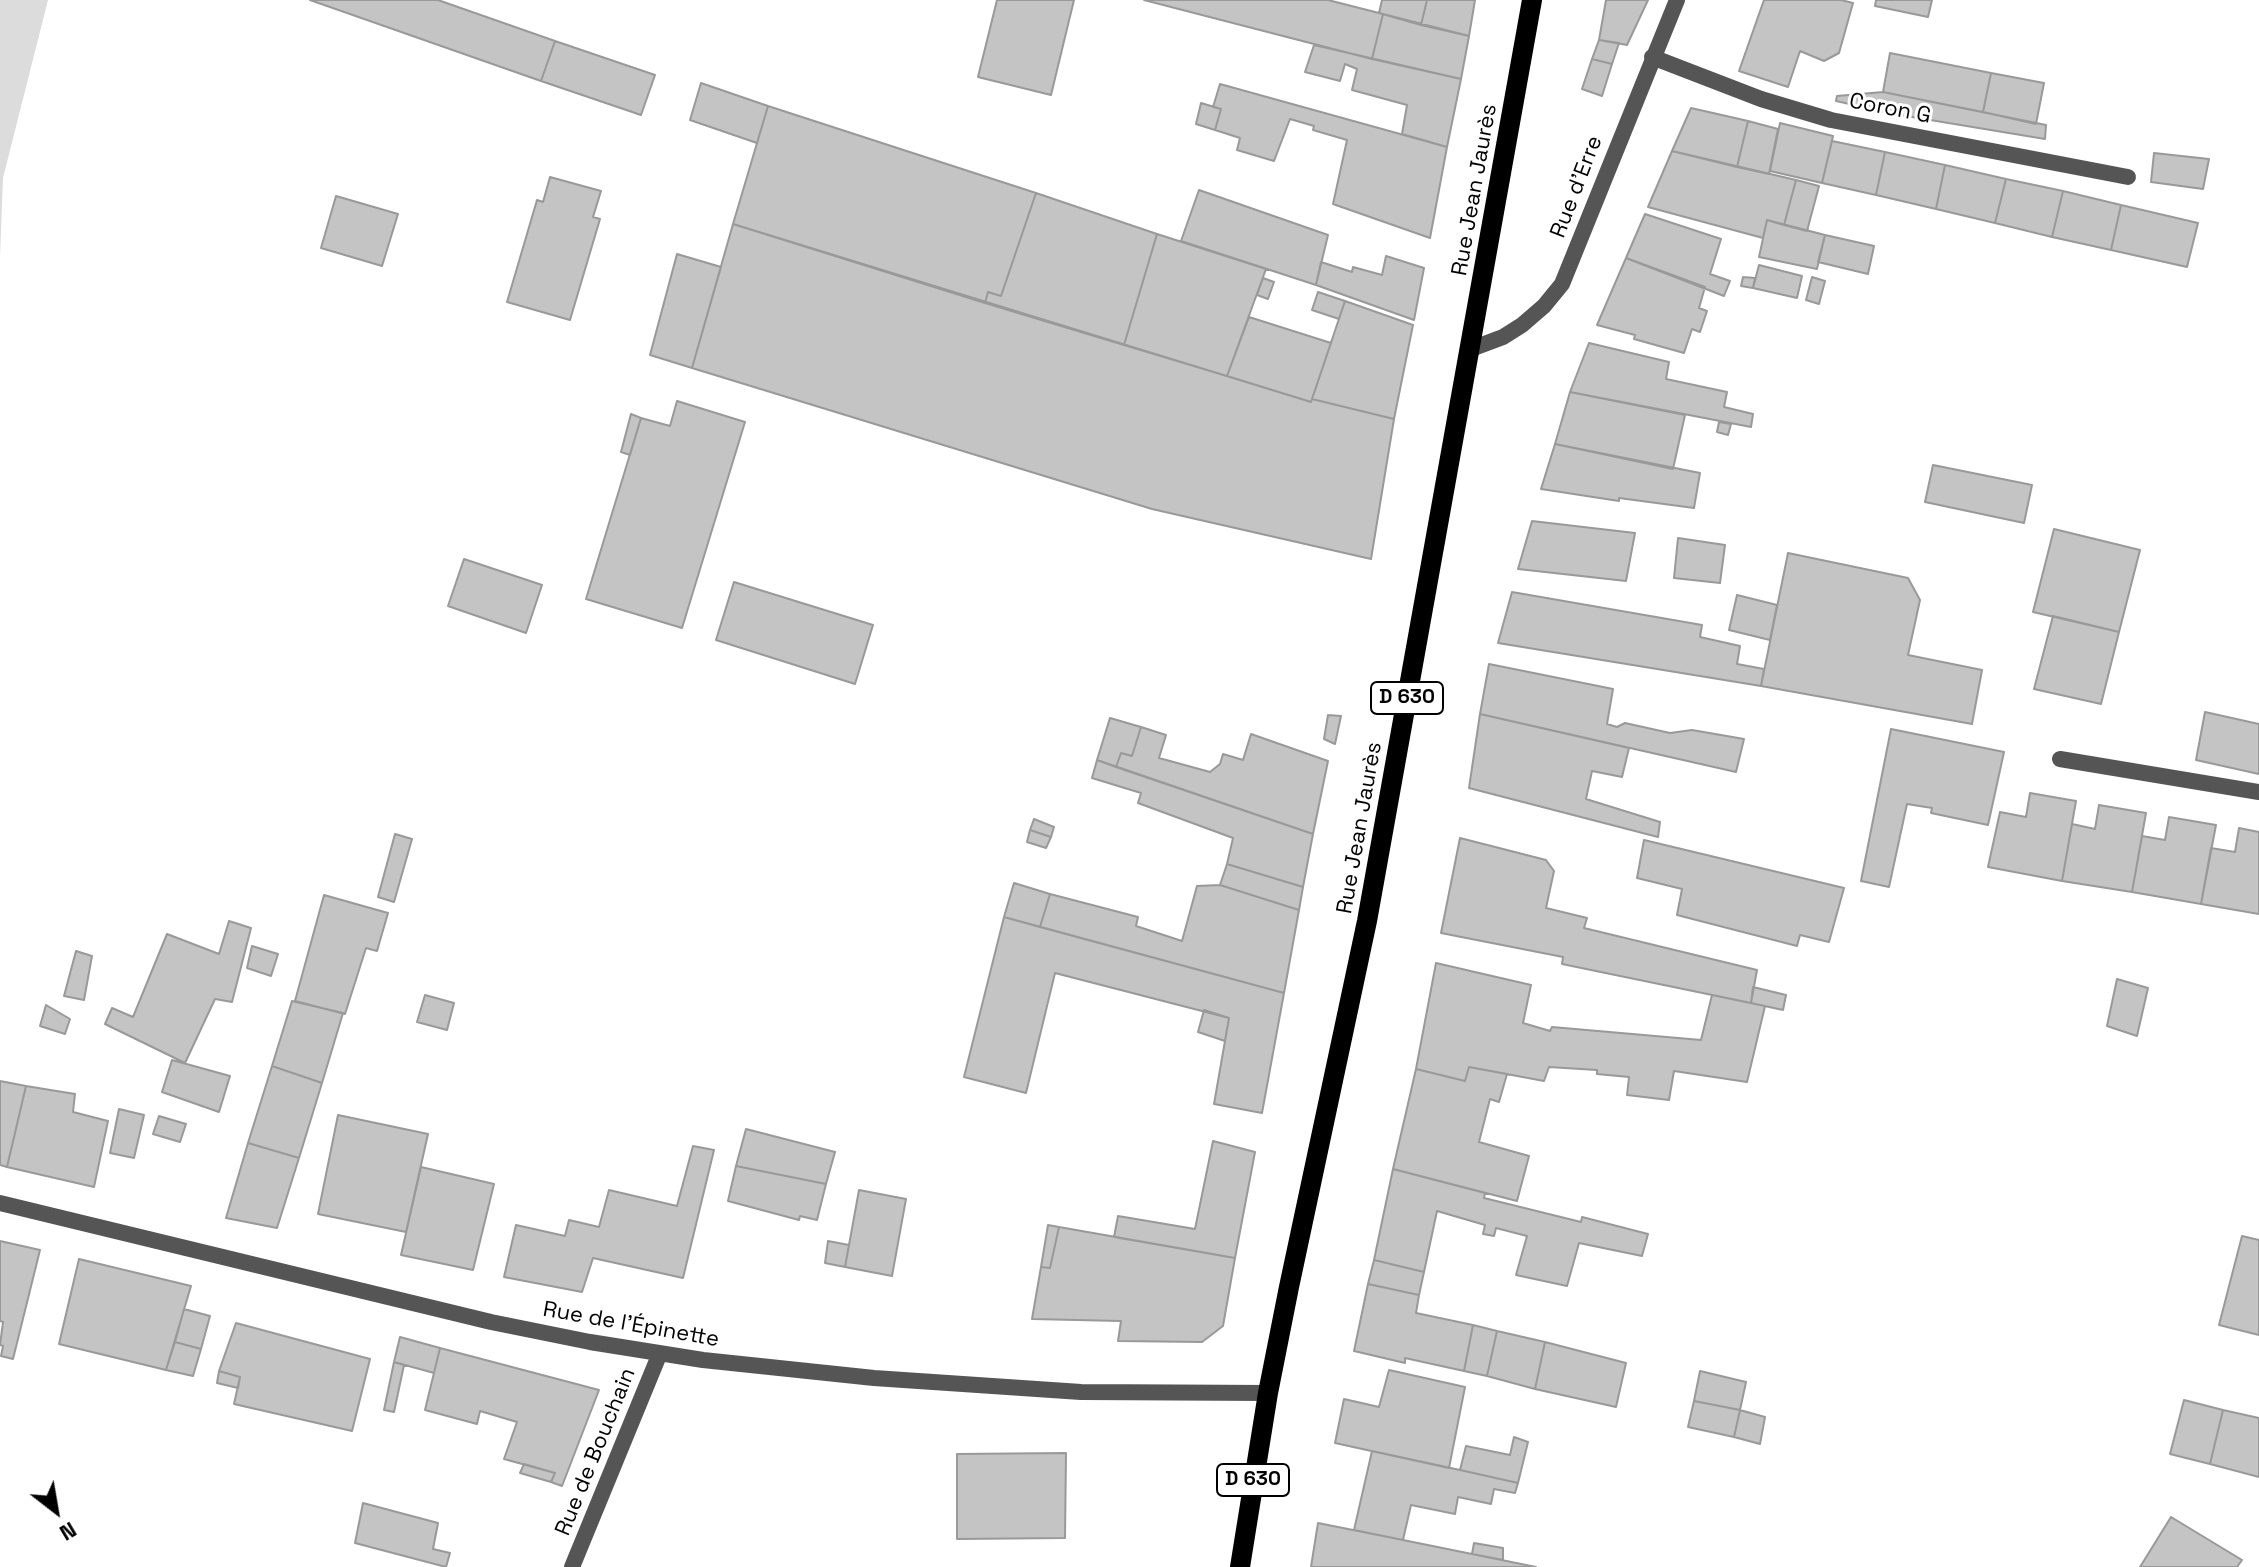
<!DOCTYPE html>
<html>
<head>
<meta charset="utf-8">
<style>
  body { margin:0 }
  #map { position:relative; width:2259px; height:1567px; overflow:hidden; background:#fff; font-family:"Space Grotesk",sans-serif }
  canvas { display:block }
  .north { position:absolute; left:16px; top:1471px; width:80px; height:80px; -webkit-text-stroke:6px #fff; paint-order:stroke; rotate:149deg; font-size:22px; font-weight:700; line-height:32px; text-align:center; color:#000 }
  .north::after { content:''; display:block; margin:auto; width:28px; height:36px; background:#000; clip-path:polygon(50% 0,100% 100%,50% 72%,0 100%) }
</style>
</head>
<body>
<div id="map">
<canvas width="2259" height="1567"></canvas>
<div class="north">N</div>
</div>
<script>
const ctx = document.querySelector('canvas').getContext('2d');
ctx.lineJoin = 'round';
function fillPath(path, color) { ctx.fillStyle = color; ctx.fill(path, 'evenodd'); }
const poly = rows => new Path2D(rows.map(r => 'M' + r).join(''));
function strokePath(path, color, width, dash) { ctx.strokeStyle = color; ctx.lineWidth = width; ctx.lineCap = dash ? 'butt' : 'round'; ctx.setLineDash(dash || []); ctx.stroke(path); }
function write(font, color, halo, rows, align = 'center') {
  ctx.font = font + ' "Space Grotesk",sans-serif'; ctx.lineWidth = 6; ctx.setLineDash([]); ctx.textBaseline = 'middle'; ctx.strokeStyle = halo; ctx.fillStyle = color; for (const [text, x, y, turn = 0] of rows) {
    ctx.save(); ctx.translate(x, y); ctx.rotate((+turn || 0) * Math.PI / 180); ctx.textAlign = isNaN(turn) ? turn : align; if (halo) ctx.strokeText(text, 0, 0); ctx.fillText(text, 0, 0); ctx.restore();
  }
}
fillPath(poly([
  [0,0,48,0,3,178,0,257]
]), '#dcdcdc');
const building = poly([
  [310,0,438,0,555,41,541,81,310,0],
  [997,0,1074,0,1051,95,978,77,997,0],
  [1144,0,1328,0,1383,14,1372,59,1144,0],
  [1382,0,1427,0,1421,25,1379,13,1382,0],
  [1427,0,1475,0,1469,36,1421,25,1427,0],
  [1606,0,1648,0,1627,45,1599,40,1606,0],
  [1764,0,1841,0,1853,3,1839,53,1824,61,1800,51,1788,87,1739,71,1764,0],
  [1876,0,1932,0,1928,17,1875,6,1876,0],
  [1383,14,1469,36,1461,79,1372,59,1383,14],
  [1599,40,1619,43,1612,64,1592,59,1599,40],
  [555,41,655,75,641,115,541,81,555,41],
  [1314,45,1461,79,1447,147,1402,134,1407,105,1352,90,1357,69,1345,64,1340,81,1305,72,1314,45],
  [1890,53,1991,73,1983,112,1883,92,1890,53],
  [1592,59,1612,64,1602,96,1582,89,1592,59],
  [1991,73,2044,83,2036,124,1983,112,1991,73],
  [701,83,768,106,757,143,690,120,701,83],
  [1220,84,1447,147,1430,238,1333,204,1347,140,1313,130,1314,126,1290,119,1274,161,1237,150,1240,138,1215,130,1221,109,1213,107,1220,84],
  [1883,92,2046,125,2045,139,1894,114,1836,101,1837,96,1883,92],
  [1201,103,1221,109,1215,130,1196,124,1201,103],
  [768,106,1036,193,1001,296,988,292,985,303,733,224,768,106],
  [1691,108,1748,121,1737,167,1672,151,1691,108],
  [1748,121,1778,129,1769,174,1737,167,1748,121],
  [1780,123,1833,136,1822,183,1770,171,1780,123],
  [1832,141,1885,152,1876,195,1822,183,1832,141],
  [1672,151,1796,180,1784,225,1767,220,1763,238,1648,207,1672,151],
  [1885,152,1945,165,1936,209,1876,195,1885,152],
  [2154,153,2209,159,2203,189,2151,182,2154,153],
  [1945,165,2006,179,1995,223,1936,209,1945,165],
  [550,177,601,191,593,217,600,219,570,320,507,302,537,200,543,202,550,177],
  [2006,179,2063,191,2052,237,1995,223,2006,179],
  [1796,180,1819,186,1807,231,1784,225,1796,180],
  [1199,190,1328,235,1316,285,1181,241,1199,190],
  [2063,191,2121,205,2111,250,2052,237,2063,191],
  [1036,193,1157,234,1124,345,985,303,988,292,1001,296,1036,193],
  [336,196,398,214,382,266,321,248,336,196],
  [2121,205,2198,223,2187,267,2111,250,2121,205],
  [1645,214,1721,239,1710,274,1730,281,1724,296,1626,258,1645,214],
  [1767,220,1825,235,1817,269,1759,257,1767,220],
  [733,224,1311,402,1312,399,1394,419,1371,559,1152,509,692,368,733,224],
  [1157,234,1266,269,1227,376,1124,345,1157,234],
  [1825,235,1874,246,1868,274,1818,262,1825,235],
  [677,254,721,267,692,368,650,355,677,254],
  [1386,256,1424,268,1414,320,1316,285,1321,262,1352,272,1353,267,1382,275,1386,256],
  [1626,258,1705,287,1699,308,1707,311,1700,332,1692,329,1684,353,1634,339,1635,335,1597,325,1626,258],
  [1759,265,1802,276,1797,298,1753,288,1759,265],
  [1743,277,1755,278,1753,288,1741,286,1743,277],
  [1812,277,1825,281,1819,304,1806,300,1812,277],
  [1263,278,1274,282,1268,299,1257,295,1263,278],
  [1318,292,1345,301,1339,319,1312,310,1318,292],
  [1345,301,1413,325,1394,419,1312,399,1345,301],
  [1249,317,1331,343,1311,402,1227,376,1249,317],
  [1589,343,1669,362,1666,379,1727,392,1724,407,1753,414,1751,427,1570,392,1589,343],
  [1570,392,1685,415,1673,469,1555,444,1570,392],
  [677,401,745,422,682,628,586,599,641,418,670,426,677,401],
  [631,414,641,418,630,455,621,452,631,414],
  [1719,422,1731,424,1728,435,1717,432,1719,422],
  [1555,444,1700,473,1694,508,1619,498,1619,501,1541,489,1555,444],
  [1933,465,2032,485,2024,523,1925,502,1933,465],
  [1532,521,1635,533,1626,581,1518,569,1532,521],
  [2054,529,2140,550,2119,632,2033,612,2054,529],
  [1678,538,1725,545,1720,583,1674,578,1678,538],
  [1788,553,1908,578,1920,600,1908,655,1982,670,1972,724,1761,686,1788,553],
  [464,559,542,585,526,633,448,606,464,559],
  [734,582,873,625,855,684,716,640,734,582],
  [1512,592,1702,625,1700,637,1740,646,1737,664,1764,669,1761,686,1498,643,1512,592],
  [1737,595,1777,605,1770,640,1729,630,1737,595],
  [2053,616,2119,632,2101,704,2034,689,2053,616],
  [1489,664,1613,689,1607,724,1617,727,1625,723,1670,733,1692,730,1744,739,1736,772,1480,714,1489,664],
  [2205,712,2259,724,2259,774,2196,760,2205,712],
  [1480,714,1629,748,1622,777,1592,771,1586,799,1660,822,1658,837,1469,788,1480,714],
  [1328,715,1341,716,1335,744,1324,739,1328,715],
  [1110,718,1141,727,1132,756,1121,753,1116,767,1097,760,1110,718],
  [1141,727,1166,735,1159,758,1210,772,1220,764,1223,754,1243,760,1251,734,1328,761,1313,834,1116,767,1121,753,1132,756,1141,727],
  [1891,729,2004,752,1988,825,1931,813,1932,808,1907,804,1889,887,1861,881,1891,729],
  [1097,760,1313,834,1303,887,1227,864,1233,838,1138,803,1141,793,1092,778,1097,760],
  [2030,793,2076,801,2062,881,1988,867,2000,812,2026,817,2030,793],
  [2099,805,2146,813,2132,892,2062,881,2072,824,2095,829,2099,805],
  [2169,817,2216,825,2201,904,2132,892,2142,836,2165,840,2169,817],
  [1034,819,1054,827,1051,837,1030,830,1034,819],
  [2239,828,2259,832,2259,914,2201,904,2211,848,2235,852,2239,828],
  [1030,830,1051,837,1046,848,1027,842,1030,830],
  [395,834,412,839,394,902,378,897,395,834],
  [1460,838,1546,860,1554,871,1546,908,1587,918,1584,928,1757,970,1751,1003,1562,964,1563,957,1441,933,1460,838],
  [1644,840,1844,888,1829,942,1800,935,1797,946,1677,915,1682,889,1637,878,1644,840],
  [1227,864,1303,887,1299,910,1220,885,1227,864],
  [1014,883,1050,894,1040,927,1004,917,1014,883],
  [1220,885,1299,910,1284,993,1040,927,1050,894,1138,917,1136,926,1182,941,1197,886,1220,885],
  [324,895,388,913,377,951,366,948,345,1014,295,1001,324,895],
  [1004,917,1284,993,1262,1113,1214,1104,1229,1018,1055,973,1026,1093,964,1077,1004,917],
  [229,921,251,928,232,1002,215,999,185,1063,105,1024,112,1008,133,1017,167,934,219,954,229,921],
  [252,946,278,954,271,976,247,968,252,946],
  [76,951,92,956,84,1000,64,996,76,951],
  [1436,963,1531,985,1523,1023,1550,1031,1552,1027,1701,1040,1712,995,1765,1006,1747,1082,1674,1071,1669,1100,1627,1095,1629,1077,1597,1074,1597,1070,1549,1067,1544,1081,1469,1067,1465,1081,1416,1069,1436,963],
  [2117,979,2148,988,2137,1036,2107,1026,2117,979],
  [1753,987,1786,995,1783,1010,1751,1003,1753,987],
  [425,995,454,1003,447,1030,417,1022,425,995],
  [292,1001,343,1013,322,1083,272,1066,292,1001],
  [46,1005,70,1019,65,1034,40,1026,46,1005],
  [1204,1010,1229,1018,1225,1041,1198,1032,1204,1010],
  [172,1060,230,1076,219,1112,162,1092,172,1060],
  [272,1066,322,1083,299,1158,248,1143,272,1066],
  [1469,1067,1507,1074,1499,1102,1490,1099,1479,1142,1529,1156,1517,1201,1393,1169,1416,1069,1465,1081,1469,1067],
  [0,1081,26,1086,7,1167,0,1165,0,1081],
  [26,1086,75,1094,73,1112,108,1121,94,1187,7,1167,26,1086],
  [119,1109,144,1115,134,1158,110,1153,119,1109],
  [338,1115,428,1134,406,1232,318,1214,338,1115],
  [159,1116,186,1124,180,1142,153,1134,159,1116],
  [746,1129,835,1152,826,1184,736,1166,746,1129],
  [1213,1141,1255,1152,1235,1258,1114,1237,1118,1216,1195,1229,1213,1141],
  [248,1143,299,1158,277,1228,226,1218,248,1143],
  [693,1146,714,1150,683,1278,593,1258,582,1292,504,1277,516,1225,565,1236,569,1220,599,1227,609,1190,677,1206,693,1146],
  [736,1166,826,1184,817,1220,800,1216,799,1220,728,1201,736,1166],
  [421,1167,494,1184,473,1270,401,1255,421,1167],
  [1393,1169,1485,1193,1484,1198,1581,1222,1582,1217,1648,1234,1642,1256,1579,1243,1567,1286,1516,1275,1527,1236,1496,1228,1494,1236,1483,1234,1485,1225,1437,1211,1424,1272,1374,1260,1393,1169],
  [859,1190,906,1199,892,1276,845,1267,859,1190],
  [1048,1225,1059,1227,1050,1268,1041,1267,1048,1225],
  [1059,1227,1235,1258,1223,1326,1202,1342,1118,1341,1121,1321,1032,1319,1041,1267,1050,1268,1059,1227],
  [2242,1236,2259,1240,2259,1335,2219,1325,2242,1236],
  [0,1241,40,1250,13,1359,1,1356,3,1346,0,1345,3,1322,0,1321,0,1241],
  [828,1241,849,1245,845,1267,825,1263,828,1241],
  [79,1259,191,1286,166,1370,59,1344,79,1259],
  [1374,1260,1424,1272,1419,1295,1368,1284,1374,1260],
  [1368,1284,1419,1295,1416,1313,1473,1325,1464,1371,1405,1358,1405,1363,1354,1351,1368,1284],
  [184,1309,210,1316,201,1349,175,1342,184,1309],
  [236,1323,370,1359,352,1431,234,1404,240,1377,219,1371,236,1323],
  [1473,1325,1497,1331,1487,1376,1464,1371,1473,1325],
  [1497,1331,1545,1342,1535,1389,1487,1376,1497,1331],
  [400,1337,440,1348,434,1373,394,1362,400,1337],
  [175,1342,201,1349,193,1376,166,1370,175,1342],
  [1545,1342,1626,1363,1616,1407,1535,1389,1545,1342],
  [440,1348,599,1390,562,1486,551,1482,555,1473,504,1459,517,1422,480,1411,477,1424,425,1410,440,1348],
  [394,1362,404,1365,394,1412,384,1410,394,1362],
  [1389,1370,1465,1387,1449,1468,1335,1443,1344,1399,1379,1407,1389,1370],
  [219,1371,240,1377,238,1388,217,1383,219,1371],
  [1700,1371,1746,1382,1740,1410,1694,1401,1700,1371],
  [2184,1400,2223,1410,2210,1464,2170,1454,2184,1400],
  [1694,1401,1740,1410,1734,1437,1688,1427,1694,1401],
  [1740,1410,1765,1417,1760,1444,1734,1437,1740,1410],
  [2223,1410,2259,1418,2259,1477,2210,1464,2223,1410],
  [1514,1437,1528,1442,1518,1483,1460,1470,1466,1446,1510,1455,1514,1437],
  [1372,1451,1460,1470,1518,1483,1515,1493,1494,1489,1491,1504,1458,1497,1455,1514,1411,1505,1403,1540,1354,1530,1372,1451],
  [1066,1453,1065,1538,957,1539,957,1454,1066,1453],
  [524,1464,555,1473,551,1482,520,1473,524,1464],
  [363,1503,438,1523,433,1549,450,1553,446,1567,355,1543,363,1503],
  [2171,1517,2242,1560,2237,1567,2140,1567,2171,1517],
  [1318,1523,1403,1540,1536,1567,1311,1567,1318,1523],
  [1474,1543,1503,1548,1503,1560,1472,1554,1474,1543]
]);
fillPath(building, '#c4c4c4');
strokePath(building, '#999', 2);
strokePath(poly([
  [1652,57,1761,99,1831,120,2128,177]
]), '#555', 16);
strokePath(poly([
  [2060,759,2259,792],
  [0,1203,491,1322,590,1342,703,1360,874,1378,1081,1392,1268,1393],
  [572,1567,660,1353]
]), '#555', 16);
strokePath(poly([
  [1471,349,1503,337,1522,325,1544,306,1562,284,1677,0]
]), '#555', 16);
strokePath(poly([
  [1240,1567,1268,1393,1289,1287,1367,921,1532,0]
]), '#000', 20);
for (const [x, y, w] of [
  [1407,698,72],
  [1253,1480,72]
]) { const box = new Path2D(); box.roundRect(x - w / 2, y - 16, w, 32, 6); ctx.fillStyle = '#fff'; ctx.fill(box); strokePath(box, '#000', 2); }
write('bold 20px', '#000', null, [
  ["D 630",1407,698],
  ["D 630",1253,1480]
]);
write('22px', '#000', '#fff', [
  ["Coron G",1890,109,11],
  ["Rue d'Erre",1577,187,-69],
  ["Rue Jean Jaurès",1475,190,-80],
  ["Rue Jean Jaurès",1360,828,-80],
  ["Rue de l'Épinette",631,1325,10],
  ["Rue de Bouchain",596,1452,-68]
]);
</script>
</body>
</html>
